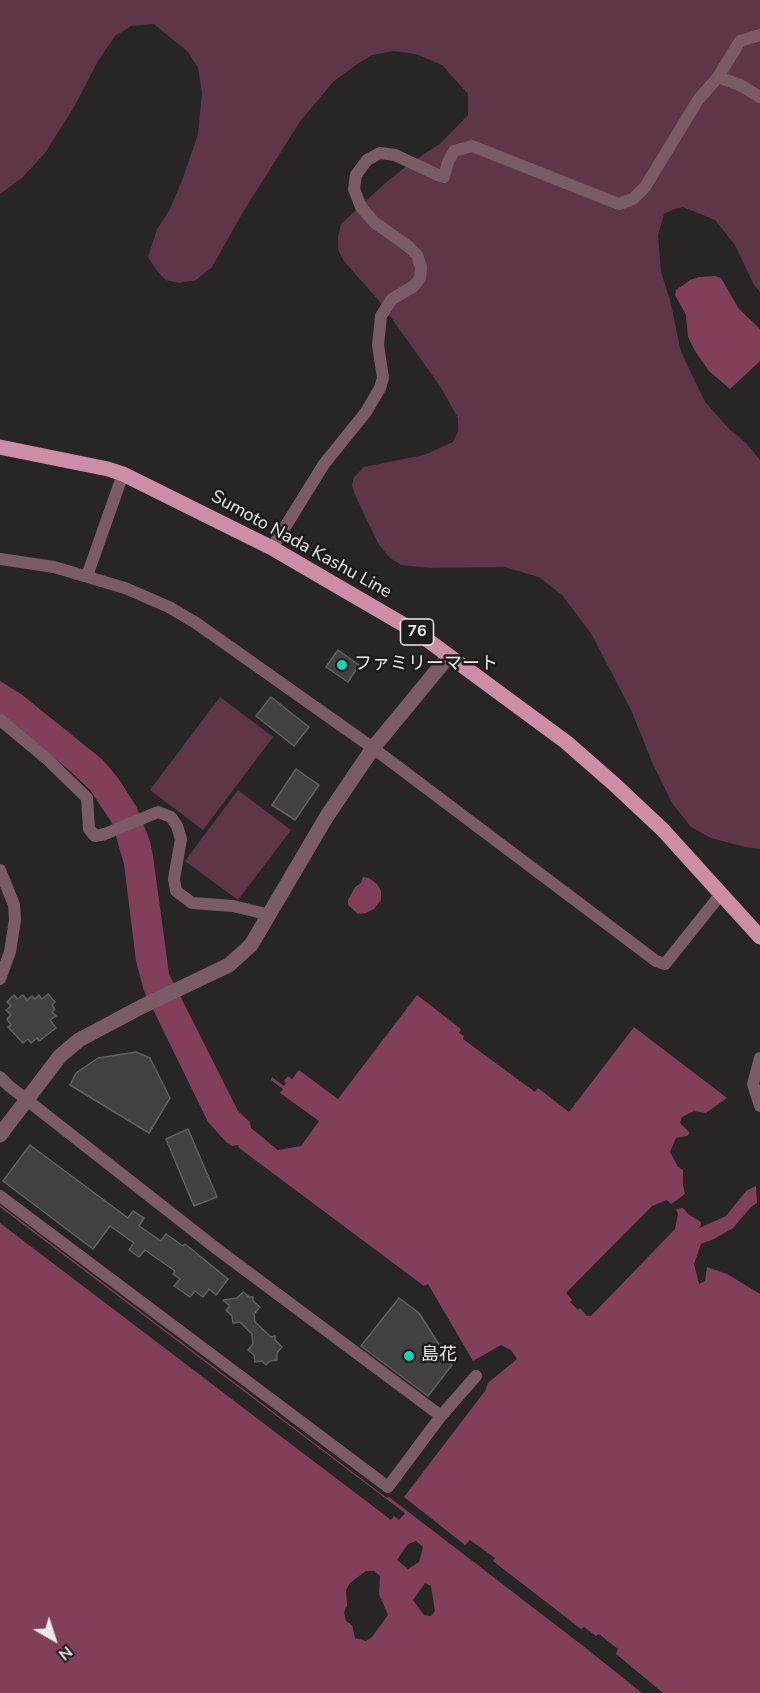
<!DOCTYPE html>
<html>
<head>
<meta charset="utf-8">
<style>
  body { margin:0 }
  #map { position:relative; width:760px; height:1693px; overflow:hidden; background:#282526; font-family:"Nunito Sans",sans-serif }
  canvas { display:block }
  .north { position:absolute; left:24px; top:1609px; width:60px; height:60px; -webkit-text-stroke:4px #1e1c1d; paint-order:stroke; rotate:141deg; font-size:16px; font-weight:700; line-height:24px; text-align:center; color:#ebeaea }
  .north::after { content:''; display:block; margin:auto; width:21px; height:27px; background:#ebeaea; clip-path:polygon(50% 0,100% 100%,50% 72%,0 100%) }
</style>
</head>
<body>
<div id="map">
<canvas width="760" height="1693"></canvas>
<div class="north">N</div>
</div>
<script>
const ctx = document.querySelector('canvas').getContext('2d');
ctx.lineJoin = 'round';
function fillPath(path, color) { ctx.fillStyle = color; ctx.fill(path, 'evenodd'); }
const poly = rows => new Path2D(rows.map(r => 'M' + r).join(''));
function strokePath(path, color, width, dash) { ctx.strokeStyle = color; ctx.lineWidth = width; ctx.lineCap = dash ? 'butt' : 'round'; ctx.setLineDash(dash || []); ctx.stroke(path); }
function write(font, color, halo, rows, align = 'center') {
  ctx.font = font + ' "Nunito Sans","Noto Sans JP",sans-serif'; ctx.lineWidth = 5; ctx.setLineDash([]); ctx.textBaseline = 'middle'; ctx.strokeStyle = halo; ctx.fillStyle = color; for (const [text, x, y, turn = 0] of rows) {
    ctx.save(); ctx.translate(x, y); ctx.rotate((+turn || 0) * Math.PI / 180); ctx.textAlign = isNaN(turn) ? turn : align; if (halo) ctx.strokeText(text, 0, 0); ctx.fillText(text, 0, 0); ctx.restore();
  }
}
fillPath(poly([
  [0,0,760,0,760,292,754,285,735,245,715,220,683,207,674,209,664,214,658,235,661,272,670,300,681,352,705,402,730,430,746,443,760,460,760,849,745,847,711,838,691,827,672,803,652,762,631,710,592,635,562,595,539,577,504,567,430,568,401,565,390,558,379,545,355,495,352,485,354,477,364,467,424,455,453,442,458,431,458,418,440,386,380,302,344,261,338,250,338,237,341,224,382,186,409,164,441,143,468,115,468,94,442,65,416,54,393,51,372,55,356,65,334,81,301,120,243,212,212,267,196,280,179,283,166,280,157,271,148,257,157,229,169,211,183,178,198,134,202,93,198,68,188,52,154,24,131,26,115,36,98,61,74,107,45,153,22,178,0,194],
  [220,697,273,737,203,830,150,790],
  [238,790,291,830,238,900,185,861]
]), '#5f3646');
fillPath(poly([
  [715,276,721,278,739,309,760,329,760,361,730,389,709,371,695,351,688,337,686,315,675,295,676,290,690,280,699,277],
  [0,681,21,694,103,760,118,778,136,806,150,841,153,856,169,974,238,1111,250,1122,251,1128,278,1150,301,1146,319,1121,280,1093,283,1089,271,1080,272,1077,284,1086,286,1083,284,1081,288,1076,292,1079,299,1070,338,1099,417,995,461,1029,459,1033,464,1036,463,1039,535,1092,538,1088,569,1112,634,1027,727,1098,706,1113,694,1111,682,1117,680,1123,690,1133,687,1136,676,1138,670,1152,678,1167,683,1170,683,1185,685,1194,671,1204,667,1200,652,1206,566,1293,572,1300,570,1302,578,1310,580,1308,587,1316,591,1316,675,1229,678,1214,676,1209,683,1208,688,1214,701,1222,701,1226,697,1229,726,1216,746,1191,756,1186,757,1203,751,1207,733,1228,714,1239,701,1244,694,1264,699,1284,705,1281,707,1267,727,1274,760,1294,760,1693,663,1693,616,1654,618,1649,599,1634,596,1636,584,1627,581,1629,493,1561,495,1558,470,1540,465,1545,404,1497,485,1391,488,1383,517,1359,511,1350,501,1345,473,1361,428,1284,424,1286,239,1148,238,1145,232,1146,227,1143,208,1122,144,991,136,961,124,864,112,823,90,790,68,769,0,714],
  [363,877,369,878,377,884,381,891,381,900,374,909,366,913,358,914,348,905,348,900,355,887,361,883],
  [0,1205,387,1498,389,1497,587,1649,642,1693,0,1693],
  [416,1541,423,1547,419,1562,408,1569,397,1560,408,1544],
  [366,1571,374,1571,380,1576,379,1594,388,1615,372,1637,366,1641,355,1638,352,1625,346,1621,344,1612,347,1606,346,1590,350,1583],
  [425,1583,431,1586,435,1611,431,1616,424,1615,413,1600]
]), '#813f5a');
fillPath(poly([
  [0,1207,405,1513,399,1520,394,1516,391,1520,0,1223]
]), '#282526');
const building = poly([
  [338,650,359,665,348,682,326,667,338,650],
  [271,697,309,727,294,746,256,716,271,697],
  [296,769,319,785,295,820,272,805,296,769],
  [48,994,55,1002,52,1005,55,1009,52,1012,56,1016,50,1020,56,1028,39,1041,37,1038,31,1043,28,1039,23,1043,8,1027,11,1025,7,1019,11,1015,6,1010,11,1006,7,1002,14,995,17,999,23,995,27,1000,32,996,35,999,39,995,42,999,48,994],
  [136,1052,150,1058,170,1098,149,1133,70,1085,76,1073,98,1058,136,1052],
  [188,1129,217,1197,194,1206,166,1139,188,1129],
  [30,1145,128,1218,133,1211,144,1218,139,1226,161,1241,166,1234,183,1246,185,1244,228,1279,216,1295,209,1289,203,1297,195,1291,190,1297,174,1286,180,1279,173,1274,175,1271,145,1250,139,1257,129,1250,134,1243,110,1226,93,1249,3,1181,30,1145],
  [243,1292,249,1297,253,1297,253,1301,260,1307,254,1314,255,1322,271,1337,275,1336,275,1340,282,1347,277,1353,277,1360,270,1361,266,1365,262,1361,255,1362,254,1355,248,1350,253,1344,252,1334,240,1322,233,1323,232,1316,226,1310,230,1306,223,1300,237,1298,243,1292],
  [399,1298,419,1313,452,1365,428,1396,361,1346,399,1298]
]);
fillPath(building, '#424041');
strokePath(building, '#636061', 1.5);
strokePath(poly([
  [718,77,740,41,760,35],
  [272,548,324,464,366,412,380,388,383,378,378,345,381,316,392,299,414,286,420,278,421,267,417,255,409,247,374,222,361,207,354,189,356,175,367,160,380,153,395,155,440,176,444,177,448,162,454,151,472,146,619,204,633,199,645,187,698,100,718,77,740,85,760,97],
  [0,559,54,567,125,588,169,607,196,623,373,748,656,961,665,964,721,894],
  [87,576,123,474],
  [0,720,46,758,87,798,89,829,95,836,105,834,158,812,171,817,177,826,181,839,174,879,176,891,192,903,233,906,270,915],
  [0,870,14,905,15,920,10,952,0,979],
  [760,1058,753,1084,760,1106],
  [0,1077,9,1086,217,1249,441,1416],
  [0,1196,388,1487,441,1416,476,1376]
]), '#7a5b66', 12);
strokePath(poly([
  [0,1135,60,1056,79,1040,141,1007,229,965,251,945,327,816,373,748,448,657]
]), '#7a5b66', 15);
strokePath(poly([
  [0,447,108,469,123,474,272,548,418,633,566,742,614,784,663,830,760,937]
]), '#cd8ea5', 15);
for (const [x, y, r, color] of [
  [342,665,6,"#13d5b3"],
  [409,1356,6,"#13d5b3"]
]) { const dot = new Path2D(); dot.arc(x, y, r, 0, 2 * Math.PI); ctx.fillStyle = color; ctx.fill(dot); strokePath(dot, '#1e1c1d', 2); }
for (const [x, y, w] of [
  [417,632,33]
]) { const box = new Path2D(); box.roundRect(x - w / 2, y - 13, w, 26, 4.5); ctx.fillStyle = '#1e1c1d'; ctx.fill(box); strokePath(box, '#ebeaea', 1.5); }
write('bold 16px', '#ebeaea', null, [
  ["76",417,632]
]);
write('18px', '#ebeaea', '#1e1c1d', [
  ["Sumoto Nada Kashu Line",301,545,29]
]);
write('18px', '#ebeaea', '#1e1c1d', [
  ["ファミリーマート",354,665],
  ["島花",421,1356]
], 'left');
</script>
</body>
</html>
